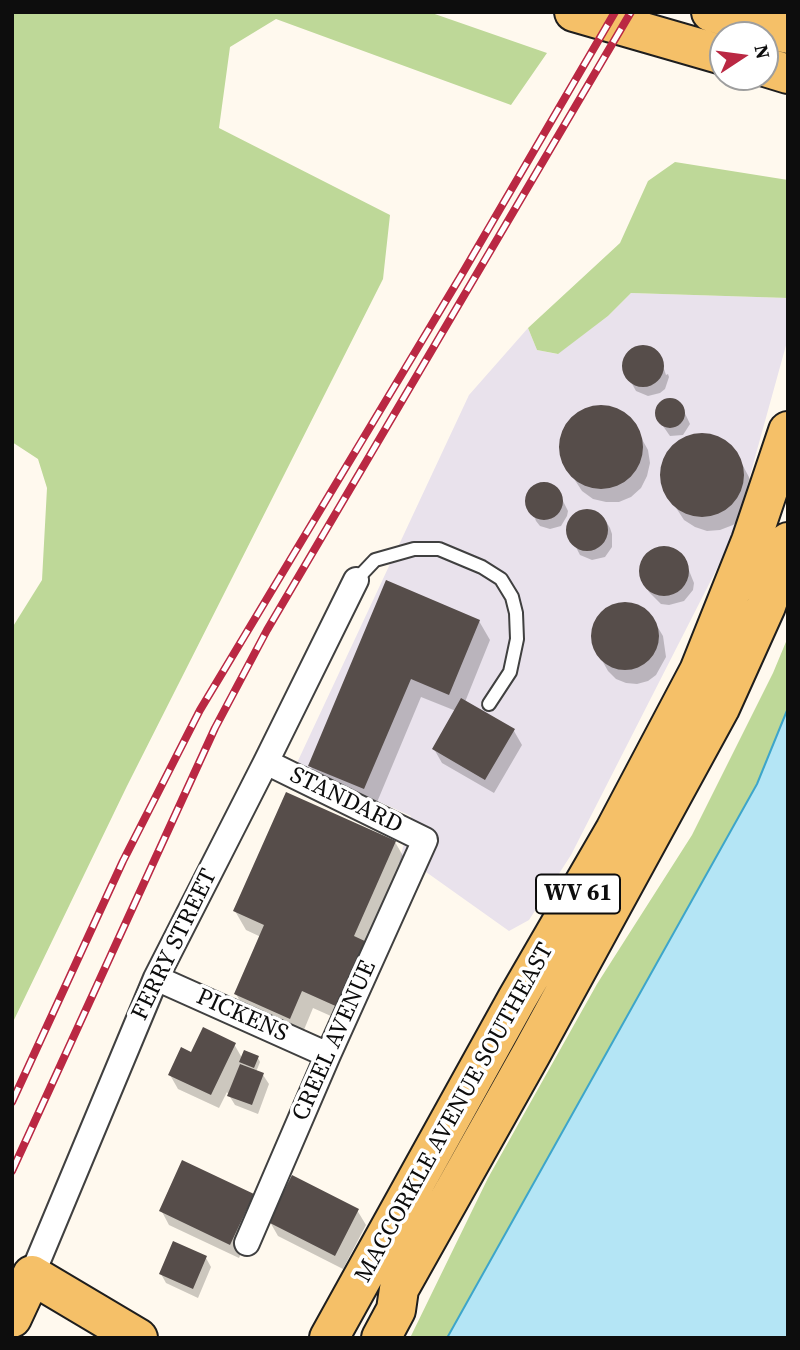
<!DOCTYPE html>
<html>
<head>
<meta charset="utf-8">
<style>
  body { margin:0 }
  #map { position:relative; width:800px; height:1350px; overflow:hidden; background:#fff9ee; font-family:"Source Serif 4",serif }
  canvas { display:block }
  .frame { position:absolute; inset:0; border:14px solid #0d0d0d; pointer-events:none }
  .north { position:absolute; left:709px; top:21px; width:70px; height:70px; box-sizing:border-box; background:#fff; border:2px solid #9e9e9e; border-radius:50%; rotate:77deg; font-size:19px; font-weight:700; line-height:28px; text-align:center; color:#0d0d0d }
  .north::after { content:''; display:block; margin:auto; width:24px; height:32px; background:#ba2843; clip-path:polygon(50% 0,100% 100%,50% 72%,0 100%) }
</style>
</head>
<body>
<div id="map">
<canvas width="800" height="1350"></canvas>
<div class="frame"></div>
<div class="north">N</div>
</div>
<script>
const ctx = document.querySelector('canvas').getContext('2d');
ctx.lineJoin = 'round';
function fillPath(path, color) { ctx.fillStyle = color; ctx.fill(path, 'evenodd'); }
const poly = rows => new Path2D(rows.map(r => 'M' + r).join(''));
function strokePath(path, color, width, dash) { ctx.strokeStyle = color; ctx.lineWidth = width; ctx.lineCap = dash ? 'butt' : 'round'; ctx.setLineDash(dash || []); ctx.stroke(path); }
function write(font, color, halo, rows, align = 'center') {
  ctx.font = font + ' "Source Serif 4",serif'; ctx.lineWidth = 7; ctx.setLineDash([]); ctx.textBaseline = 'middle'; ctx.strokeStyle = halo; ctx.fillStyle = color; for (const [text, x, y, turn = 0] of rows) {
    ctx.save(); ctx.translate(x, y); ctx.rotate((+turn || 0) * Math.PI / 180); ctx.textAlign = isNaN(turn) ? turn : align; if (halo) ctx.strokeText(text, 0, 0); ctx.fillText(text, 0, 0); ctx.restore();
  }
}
fillPath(poly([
  [631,293,788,298,788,338,733,537,571,855,529,920,509,931,426,872,399,863,411,816,296,765,469,395,528,328,537,350,557,354,608,316]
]), '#e9e2ec');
fillPath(poly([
  [12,12,429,12,547,53,511,105,276,19,230,47,219,128,390,215,383,279,127,786,12,1024,12,628,42,580,47,488,38,459,12,442],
  [675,162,788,180,788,298,631,293,608,316,558,354,537,350,528,328,620,243,648,181],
  [788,637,788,708,757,784,447,1338,410,1338,488,1178,597,984,692,835,773,673]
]), '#bed898');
const water = poly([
  [788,708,788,1338,447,1338,757,784,788,708]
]);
fillPath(water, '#b4e5f5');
strokePath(water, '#3da5ca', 2);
fillPath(poly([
  [643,346,655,350,659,354,666,375,668,374,669,377,665,389,660,393,648,396,636,391,623,368,626,355,637,347],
  [674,400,681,405,690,424,683,435,670,436,658,419,657,410,661,402],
  [598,406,611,408,623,413,633,423,648,450,650,463,647,476,641,488,631,497,619,502,606,502,593,499,582,491,565,465,561,452,561,439,566,427,574,416,585,409],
  [700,435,713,436,725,442,735,451,750,479,752,492,743,516,733,525,720,530,707,531,695,527,684,520,667,494,663,481,663,468,668,455,676,445,687,438],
  [547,484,557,489,568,511,567,516,561,526,550,529,540,526,536,521,527,500,531,489,536,486],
  [581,511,593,511,604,518,610,528,612,534,612,547,605,557,592,560,580,555,568,532,571,519],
  [665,548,679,553,684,558,694,583,693,590,684,601,669,605,661,604,649,592,643,582,642,566,650,553],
  [386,582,479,621,490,640,465,702,514,731,522,745,494,793,442,763,434,749,456,711,421,697,375,807,321,784,310,765],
  [619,604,639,607,654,621,663,636,666,657,656,675,648,681,637,684,626,683,616,679,608,671,594,646,593,635,595,624,601,615,609,608],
  [395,842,406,861,351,1025,313,1008,301,1037,247,1013,236,994,261,937,246,930,235,911],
  [234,1044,242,1058,258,1058,260,1062,256,1072,263,1075,269,1084,258,1114,235,1105,227,1092,219,1108,178,1089,170,1075,192,1055],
  [253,1196,261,1210,239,1258,169,1225,161,1210],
  [357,1210,366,1225,343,1269,278,1236,270,1222],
  [206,1258,211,1267,198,1298,166,1283,161,1274]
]), '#0003');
fillPath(poly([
  '622 366a21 21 0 1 1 42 0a21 21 0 1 1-42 0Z',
  '655 413a15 15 0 1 1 30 0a15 15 0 1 1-30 0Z',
  '559 447a42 42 0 1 1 84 0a42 42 0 1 1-84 0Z',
  '660 475a42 42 0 1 1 84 0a42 42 0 1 1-84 0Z',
  '525 501a19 19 0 1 1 38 0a19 19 0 1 1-38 0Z',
  '566 530a21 21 0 1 1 42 0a21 21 0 1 1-42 0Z',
  '639 571a25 25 0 1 1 50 0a25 25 0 1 1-50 0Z',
  [386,580,480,620,449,695,411,679,364,789,308,766],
  '591 636a34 34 0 1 1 68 0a34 34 0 1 1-68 0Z',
  [461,698,515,729,485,780,432,749],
  [286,792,396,841,354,936,369,943,340,1008,302,991,290,1019,234,994,264,925,233,911],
  [203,1027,236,1043,211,1095,168,1075,181,1047,191,1052],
  [244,1050,259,1056,254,1068,239,1062],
  [240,1064,264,1073,252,1105,227,1096],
  [182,1160,254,1194,230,1245,159,1211],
  [292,1175,359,1209,335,1256,268,1222],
  [173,1241,207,1256,193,1289,159,1274]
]), '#564d4a');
const service = poly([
  [356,580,375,560,414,549,439,549,482,567,501,579,512,597,516,613,517,639,510,672,489,704]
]);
const minor = poly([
  [156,978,328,1055],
  [247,1243,328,1055,425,840,266,762],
  [32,1275,156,978,266,762,356,580]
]);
const primary = poly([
  [574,12,723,55],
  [711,12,788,34],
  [765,67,788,74],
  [12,1318,32,1275,138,1338],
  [329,1338,517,999,615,830,699,671,751,541,788,431],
  [381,1338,396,1310,399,1289,531,1054,720,708,766,606,788,542]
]);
strokePath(service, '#404040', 16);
strokePath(minor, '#404040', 28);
strokePath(primary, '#1e1e1e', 42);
strokePath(service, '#fff', 12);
strokePath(minor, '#fff', 24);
strokePath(primary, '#f5c068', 38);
const rail = poly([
  [12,1102,123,861,200,710,462,274,615,12],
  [12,1171,215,728,267,630,631,12]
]);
strokePath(rail, '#ba2843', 8);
strokePath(rail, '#fff', 5, [16]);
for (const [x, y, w] of [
  [578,894,84]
]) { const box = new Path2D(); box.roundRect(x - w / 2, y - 19.5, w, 39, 5); ctx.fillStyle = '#fff'; ctx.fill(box); strokePath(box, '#0d0d0d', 2); }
write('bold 23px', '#0d0d0d', null, [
  ["WV 61",578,894]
]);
write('24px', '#0d0d0d', '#fff', [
  ["STANDARD",346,801,26],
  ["FERRY STREET",175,945,-64],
  ["PICKENS",242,1016,24],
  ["CREEL AVENUE",335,1041,-66],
  ["MACCORKLE AVENUE SOUTHEAST",455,1113,-61]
]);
</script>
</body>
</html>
